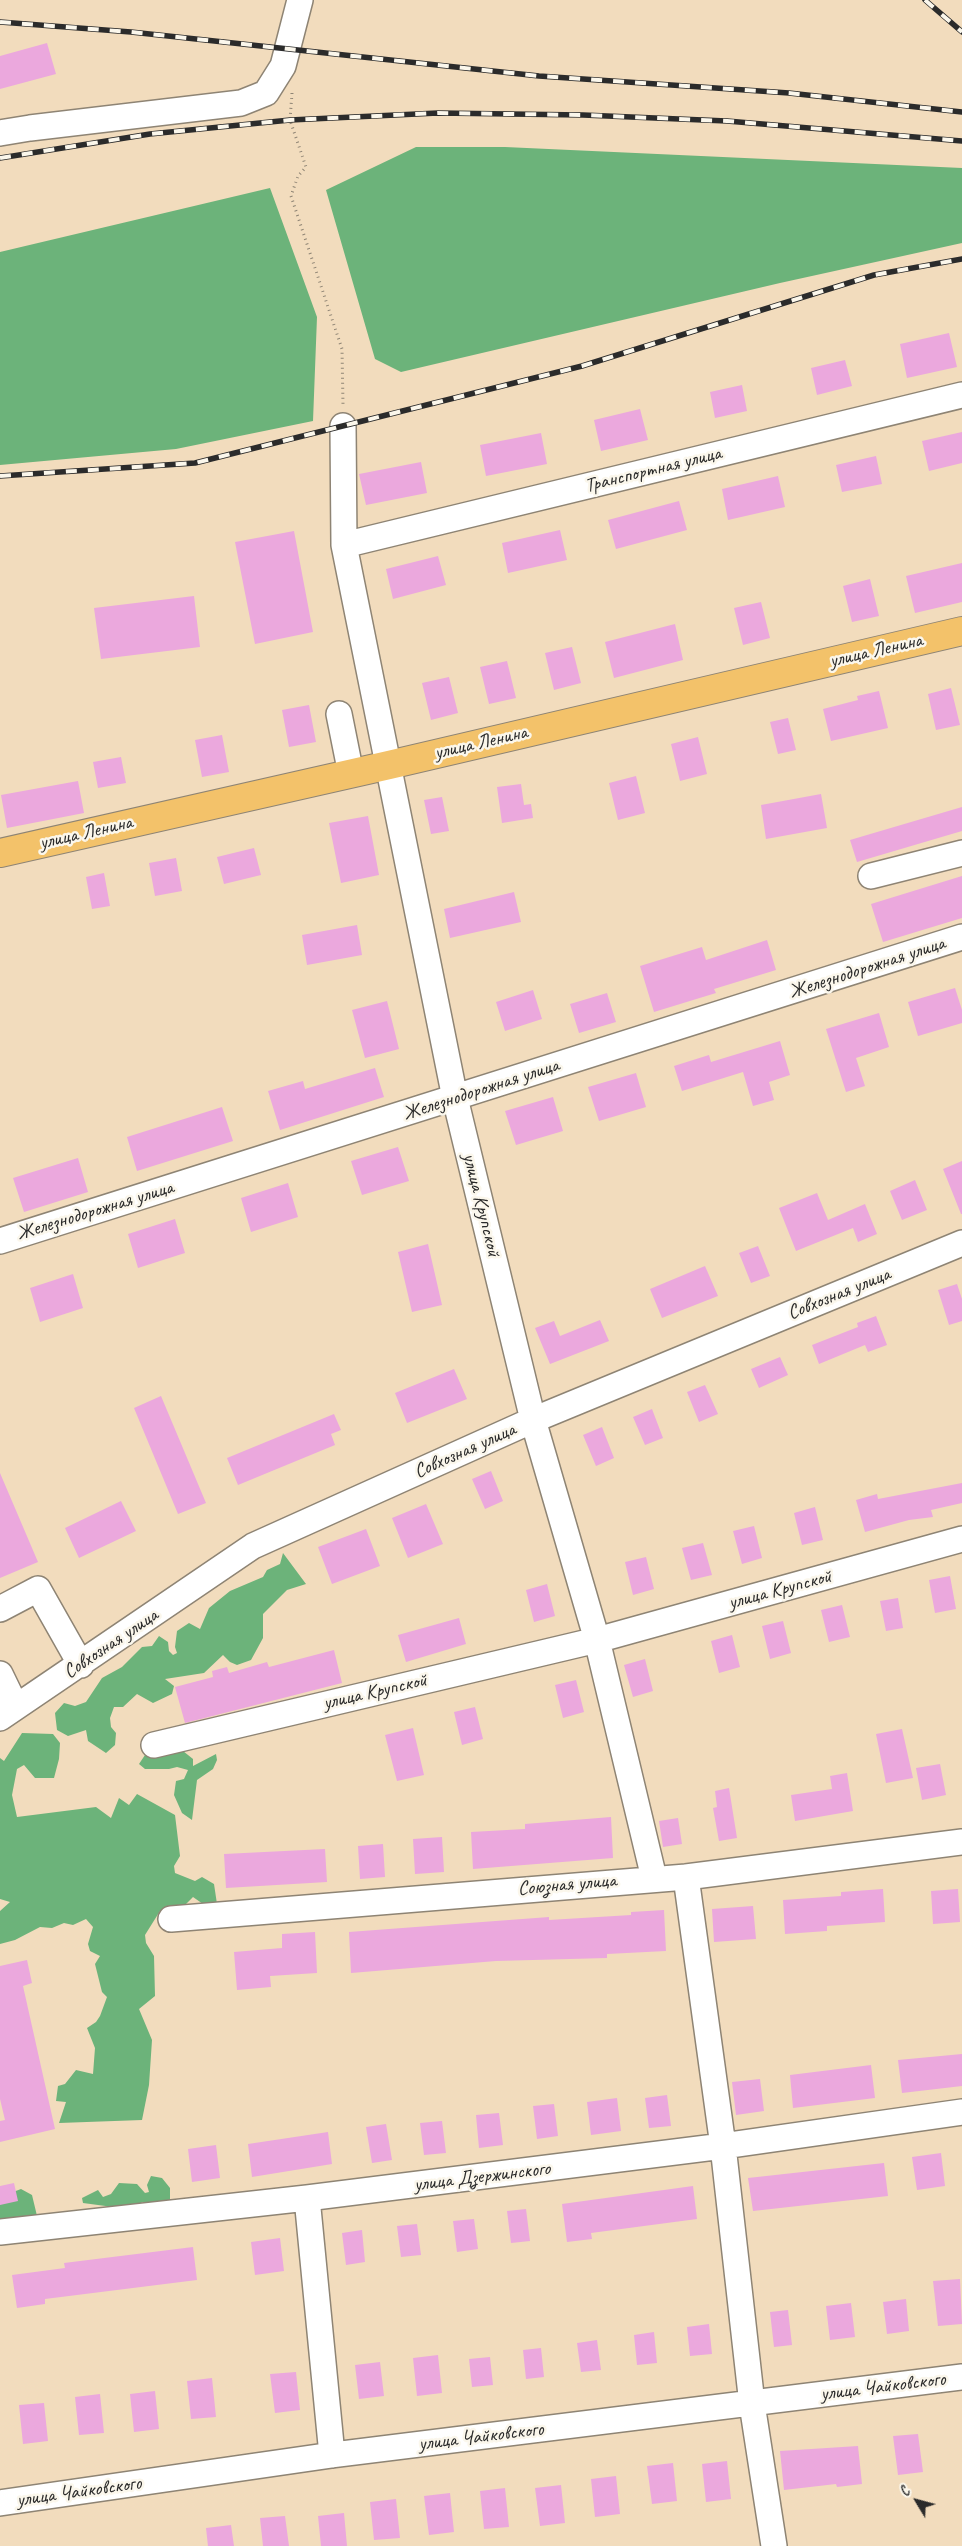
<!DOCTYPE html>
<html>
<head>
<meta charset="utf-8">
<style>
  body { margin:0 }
  #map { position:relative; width:962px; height:2546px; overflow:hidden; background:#f2dcbd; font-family:Caveat,sans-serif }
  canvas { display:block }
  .north { position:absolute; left:892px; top:2476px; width:50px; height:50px; -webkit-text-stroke:4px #fbf7ec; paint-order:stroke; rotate:307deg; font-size:14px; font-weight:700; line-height:20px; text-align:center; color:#2b2b2b }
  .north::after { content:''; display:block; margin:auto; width:18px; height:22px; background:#2b2b2b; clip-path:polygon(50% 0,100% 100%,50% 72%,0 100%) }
</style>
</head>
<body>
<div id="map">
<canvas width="962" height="2546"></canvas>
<div class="north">С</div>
</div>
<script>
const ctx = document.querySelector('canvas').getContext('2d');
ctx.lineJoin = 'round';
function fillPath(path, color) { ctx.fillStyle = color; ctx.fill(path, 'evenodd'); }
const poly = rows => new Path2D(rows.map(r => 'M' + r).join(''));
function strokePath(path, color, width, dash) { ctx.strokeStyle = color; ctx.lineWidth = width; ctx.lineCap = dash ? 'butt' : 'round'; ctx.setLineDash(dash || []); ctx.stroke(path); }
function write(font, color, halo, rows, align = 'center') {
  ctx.font = font + ' Caveat,sans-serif'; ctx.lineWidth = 5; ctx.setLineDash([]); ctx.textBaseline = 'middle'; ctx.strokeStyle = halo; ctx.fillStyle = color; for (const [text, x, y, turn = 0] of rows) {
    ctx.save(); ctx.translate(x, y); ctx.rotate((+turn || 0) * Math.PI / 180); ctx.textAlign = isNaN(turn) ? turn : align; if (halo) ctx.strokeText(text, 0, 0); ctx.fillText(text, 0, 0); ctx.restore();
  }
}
fillPath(poly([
  [416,147,505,147,962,168,962,243,780,283,401,372,375,359,326,190],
  [270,188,317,317,313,421,176,449,0,465,0,252],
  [283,1553,306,1584,287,1590,263,1614,263,1638,251,1660,237,1665,230,1662,223,1655,204,1673,165,1679,174,1686,172,1694,153,1703,137,1694,123,1707,114,1707,110,1718,111,1727,116,1733,115,1745,106,1753,88,1741,86,1730,68,1736,57,1730,55,1713,64,1703,75,1706,86,1702,102,1678,122,1667,142,1647,152,1646,159,1636,168,1642,169,1651,173,1655,177,1653,175,1647,177,1631,189,1623,200,1629,209,1608,230,1591,263,1577,267,1570,280,1564],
  [22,1733,53,1734,60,1743,59,1759,54,1778,35,1778,24,1765,17,1769,12,1795,17,1817,96,1807,111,1818,119,1798,129,1805,137,1794,175,1815,180,1856,174,1866,175,1873,195,1881,202,1877,214,1884,217,1904,203,1904,193,1897,184,1906,160,1911,145,1935,146,1943,154,1956,155,1996,139,2009,152,2040,149,2085,142,2120,59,2123,66,2102,56,2101,58,2086,65,2084,76,2070,93,2074,95,2048,87,2028,96,2022,100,2016,107,1997,102,1992,95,1964,100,1956,90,1951,88,1944,93,1927,86,1919,73,1925,64,1923,52,1928,40,1927,15,1940,0,1944,0,1911,10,1902,0,1899,0,1758,4,1761],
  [149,1749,183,1751,193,1759,193,1766,216,1754,217,1760,213,1769,197,1780,192,1820,182,1813,174,1795,176,1781,184,1779,188,1770,177,1767,169,1769,145,1769,139,1764],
  [151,2176,162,2178,170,2188,170,2200,159,2203,143,2202,128,2209,83,2203,82,2198,98,2190,103,2197,111,2194,119,2183,137,2184,145,2193,149,2192,147,2185],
  [21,2189,32,2195,38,2220,0,2226,0,2197]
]), '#6cb37a');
fillPath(poly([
  [47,43,56,74,0,89,0,56],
  [949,333,957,367,907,378,900,344],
  [845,360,852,386,817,395,811,368],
  [742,385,747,411,715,418,710,392],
  [640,409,648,440,601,451,594,420],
  [962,432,962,463,929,471,922,441],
  [541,433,547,464,486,476,480,445],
  [876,456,882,484,842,492,836,465],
  [421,462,427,493,366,505,359,474],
  [778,476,785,507,728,520,722,489],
  [679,501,687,530,616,549,608,520],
  [560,530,567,560,508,573,502,543],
  [294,531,313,632,255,644,235,542],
  [438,556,446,585,393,599,386,569],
  [962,563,962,602,915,613,906,576],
  [870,579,879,616,852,622,843,586],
  [194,596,200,647,101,659,94,608],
  [761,602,770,638,743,645,734,608],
  [675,624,683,660,614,678,605,642],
  [572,647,581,683,554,690,545,653],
  [507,661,516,698,489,704,480,667],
  [449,677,458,713,431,720,422,683],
  [951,688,960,725,936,730,928,694],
  [879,691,888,728,831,741,823,709,858,700,857,696],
  [309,705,316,742,289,747,282,710],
  [788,718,796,750,778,754,770,722],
  [222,735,229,772,202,777,195,740],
  [698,737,707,774,680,781,671,744],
  [121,757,126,783,98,788,93,762],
  [636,776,645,813,618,820,609,783],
  [78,781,84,813,7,828,1,795],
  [521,784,524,805,531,804,533,818,502,823,497,787],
  [821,794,827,828,766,839,761,805],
  [442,797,449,831,431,834,424,800],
  [962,807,962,831,857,862,850,840],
  [368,816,379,875,341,883,329,823],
  [254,848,261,875,224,884,217,857],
  [176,858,182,891,155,896,149,863],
  [104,873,110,906,92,909,86,877],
  [962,876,962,918,883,942,871,904],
  [514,892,521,922,450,938,444,909],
  [357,925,362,955,307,965,302,935],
  [767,940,776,970,714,989,716,993,654,1012,640,966,702,947,706,960],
  [955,988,962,1010,962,1023,918,1036,908,1002],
  [533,990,542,1019,505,1031,496,1002],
  [607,993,616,1022,579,1033,570,1004],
  [387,1001,399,1049,365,1058,352,1010],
  [879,1013,889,1047,856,1058,865,1086,846,1092,826,1029],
  [780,1041,790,1075,769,1082,774,1100,753,1106,743,1072,682,1091,674,1066,709,1055,711,1062],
  [375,1068,384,1097,280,1130,268,1091,303,1081,305,1089],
  [636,1073,646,1107,599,1121,588,1087],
  [553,1097,563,1131,516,1145,505,1111],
  [222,1107,233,1141,137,1171,127,1137],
  [398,1147,409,1181,362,1195,351,1161],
  [78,1158,88,1192,24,1212,13,1178],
  [962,1161,962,1214,961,1214,943,1169],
  [915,1180,927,1210,902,1220,890,1191],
  [288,1183,298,1217,251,1232,241,1198],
  [817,1193,828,1220,865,1204,877,1234,858,1242,853,1228,796,1251,779,1208],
  [175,1219,185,1253,138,1268,128,1234],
  [428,1244,442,1305,412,1312,398,1252],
  [758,1246,770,1276,751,1283,739,1253],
  [705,1266,718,1296,662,1318,650,1289],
  [73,1274,83,1308,40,1322,30,1288],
  [957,1284,962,1299,962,1321,949,1325,938,1290],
  [876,1316,887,1345,868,1352,865,1345,819,1364,812,1345,858,1327,857,1323],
  [600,1320,609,1341,550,1364,535,1328,554,1321,560,1336],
  [780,1357,788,1375,759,1388,751,1369],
  [454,1369,467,1399,407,1423,395,1393],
  [705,1385,718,1414,699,1422,687,1392],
  [161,1396,206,1503,178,1514,134,1408],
  [652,1409,663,1438,645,1445,633,1417],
  [334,1414,341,1430,331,1434,335,1445,238,1485,227,1458],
  [602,1427,614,1458,596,1466,583,1435],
  [491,1471,503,1501,485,1509,472,1479],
  [0,1473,38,1562,0,1578],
  [962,1483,962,1503,931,1510,933,1517,909,1520,865,1532,856,1500,877,1494,878,1499],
  [121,1501,136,1531,79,1558,65,1528],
  [426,1504,443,1544,408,1558,392,1518],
  [815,1507,823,1540,802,1545,794,1513],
  [754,1526,762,1558,742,1564,733,1531],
  [366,1529,380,1566,332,1584,318,1547],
  [703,1543,712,1575,691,1580,682,1548],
  [646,1557,654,1589,633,1595,625,1562],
  [950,1576,956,1609,935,1613,929,1580],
  [547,1584,555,1616,534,1622,526,1590],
  [898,1598,903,1628,886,1631,880,1601],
  [842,1605,850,1637,829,1642,821,1610],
  [459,1618,466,1644,406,1662,398,1635],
  [783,1621,791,1653,770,1659,762,1626],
  [732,1635,740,1667,719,1673,711,1641],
  [334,1650,342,1683,185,1723,175,1687,213,1677,212,1671,227,1667,229,1673,267,1662,269,1667],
  [645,1659,653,1691,633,1697,624,1665],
  [576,1680,584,1712,563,1718,555,1685],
  [475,1707,483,1739,462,1745,454,1712],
  [413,1728,424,1775,397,1781,385,1735],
  [902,1729,913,1778,886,1783,876,1734],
  [940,1764,946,1795,922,1800,916,1768],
  [847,1773,853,1811,795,1821,791,1795,832,1789,830,1776],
  [729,1788,737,1838,719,1841,713,1808,717,1807,715,1791],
  [611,1817,613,1858,473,1869,471,1832,525,1829,525,1824],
  [678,1818,682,1844,663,1847,659,1821],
  [442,1837,444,1872,415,1874,413,1839],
  [383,1844,385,1877,360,1879,358,1846],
  [325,1849,327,1882,226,1888,224,1854],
  [883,1889,885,1922,827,1926,827,1931,785,1934,783,1900,841,1896,841,1892],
  [958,1889,960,1922,933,1924,931,1891],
  [753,1906,756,1939,714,1942,712,1909],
  [664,1910,666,1951,607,1954,607,1958,496,1961,351,1973,349,1932,549,1917,549,1920,631,1915,631,1912],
  [315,1932,317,1973,270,1976,271,1987,237,1990,234,1952,282,1948,282,1934],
  [27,1960,32,1983,23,1986,55,2129,0,2142,0,2121,5,2120,0,2099,0,1966],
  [962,2054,962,2086,902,2093,898,2060],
  [871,2065,875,2098,793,2108,790,2075],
  [760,2079,764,2111,736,2115,732,2082],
  [667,2095,671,2126,649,2128,645,2098],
  [617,2098,621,2131,591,2135,587,2102],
  [554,2104,558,2136,537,2139,533,2106],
  [499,2113,503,2145,479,2148,476,2115],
  [442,2121,446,2153,424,2155,420,2123],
  [386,2124,392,2160,372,2163,366,2127],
  [328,2132,332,2164,252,2177,248,2144],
  [216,2145,220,2178,192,2182,188,2149],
  [941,2153,945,2186,917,2190,912,2157],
  [884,2163,888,2196,753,2211,748,2178],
  [14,2183,18,2201,0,2205,0,2186],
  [693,2186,697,2219,591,2233,592,2239,567,2242,562,2204],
  [526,2209,530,2241,511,2243,507,2211],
  [474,2219,478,2249,457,2252,453,2221],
  [417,2224,421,2255,401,2257,397,2226],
  [362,2230,365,2262,346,2265,342,2233],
  [280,2238,284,2271,255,2275,251,2242],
  [193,2247,197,2280,45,2299,45,2304,17,2308,12,2275,65,2268,64,2263],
  [960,2279,962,2324,938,2326,933,2281],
  [906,2299,909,2331,887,2334,883,2302],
  [851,2303,855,2337,830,2340,826,2306],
  [788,2310,792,2345,774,2347,770,2312],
  [709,2324,712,2354,690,2356,687,2327],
  [654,2332,657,2363,637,2365,634,2335],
  [597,2340,601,2370,581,2372,577,2343],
  [541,2348,544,2377,526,2379,523,2350],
  [438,2355,442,2393,417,2396,413,2358],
  [490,2357,493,2385,472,2387,469,2359],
  [380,2362,384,2396,359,2399,355,2365],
  [296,2372,300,2410,275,2413,270,2374],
  [212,2378,216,2417,191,2419,187,2381],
  [155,2391,159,2429,134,2432,130,2394],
  [100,2394,104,2433,79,2435,75,2397],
  [44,2403,48,2441,23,2444,19,2405],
  [918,2434,923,2472,898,2475,893,2436],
  [858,2446,862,2484,837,2487,836,2484,784,2490,780,2451],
  [727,2461,731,2499,706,2502,702,2464],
  [673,2463,677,2501,652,2504,647,2466],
  [616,2476,620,2514,595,2517,591,2479],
  [561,2485,565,2523,540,2526,535,2488],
  [505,2488,509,2527,484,2529,480,2491],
  [450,2493,454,2532,429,2535,424,2496],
  [396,2499,400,2538,374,2540,370,2502],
  [344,2513,347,2546,321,2546,318,2516],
  [285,2516,289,2546,263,2546,260,2518],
  [231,2525,234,2546,208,2546,206,2528]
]), '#eba8dd');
const minor = poly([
  [0,133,30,128,241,103,266,93,283,66,300,0],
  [343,426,344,545,455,1098,533,1420,597,1640,654,1878],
  [344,545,962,395],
  [339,714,351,774],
  [871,876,962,853],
  [0,1241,962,937],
  [0,1609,38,1589,81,1665],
  [0,1674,16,1707],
  [0,1718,253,1546,533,1420,962,1243],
  [154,1745,597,1640,962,1539],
  [686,1877,723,2146,752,2404,774,2546],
  [171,1919,686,1877,962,1842],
  [307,2198,332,2455],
  [0,2232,307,2198,723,2146,962,2112],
  [0,2503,332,2455,962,2377]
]);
const major = poly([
  [0,853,389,765,962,631]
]);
strokePath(minor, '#8e8474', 28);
strokePath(major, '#8e8474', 30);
strokePath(poly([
  [292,93,290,120,306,167,298,176,291,196,342,349,343,405]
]), '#8e8474', 3, [1, 4]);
strokePath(minor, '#fff', 25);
strokePath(major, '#f3c26a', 28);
const rail = poly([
  [925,0,962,32],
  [0,22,131,32,539,76,789,93,962,112],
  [0,158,150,134,290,120,438,113,583,115,727,121,962,141],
  [0,476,195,463,582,366,874,275,962,259]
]);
strokePath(rail, '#2b2b2b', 5.5);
strokePath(rail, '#fbf7ec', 4, [11]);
write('20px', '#2b2b2b', '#fbf7ec', [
  ["Транспортная улица",653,470,-14],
  ["улица Ленина",876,651,-13],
  ["улица Ленина",481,743,-13],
  ["улица Ленина",86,833,-13],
  ["Железнодорожная улица",867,968,-18],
  ["Железнодорожная улица",481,1090,-18],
  ["улица Крупской",481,1205,76],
  ["Железнодорожная улица",95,1211,-17],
  ["Совхозная улица",839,1294,-22],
  ["Совхозная улица",465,1451,-24],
  ["улица Крупской",780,1590,-15],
  ["Совхозная улица",111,1644,-34],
  ["улица Крупской",375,1692,-13],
  ["Союзная улица",567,1885,-5],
  ["улица Дзержинского",482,2177,-7],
  ["улица Чайковского",883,2387,-7],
  ["улица Чайковского",481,2437,-7],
  ["улица Чайковского",79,2492,-8]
]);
</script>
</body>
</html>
